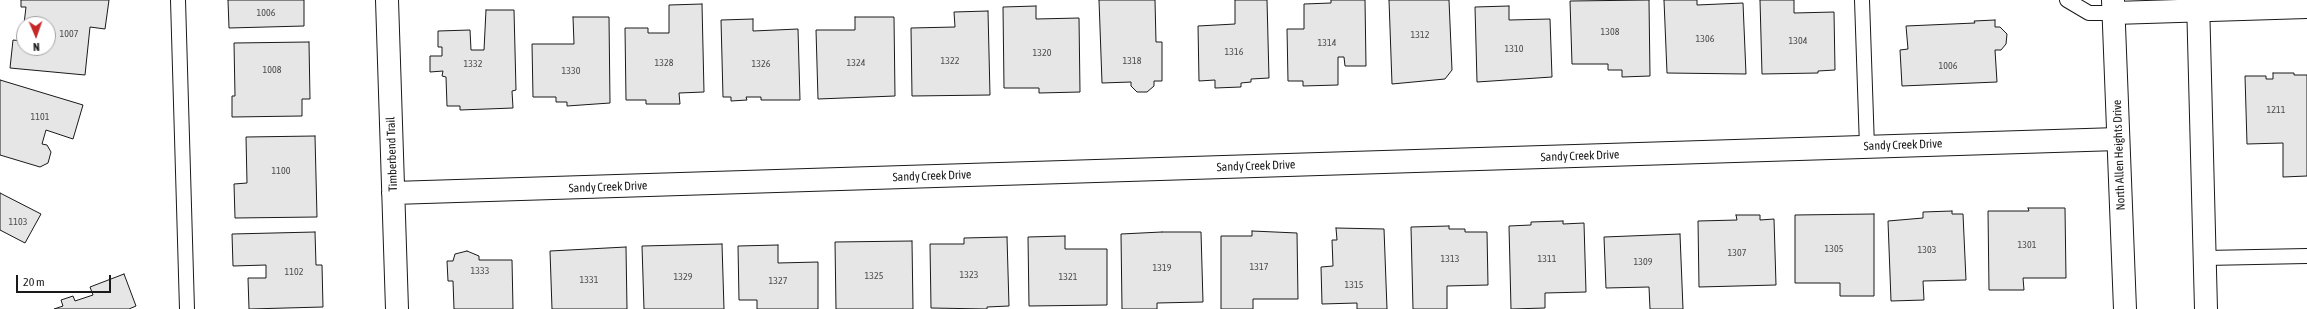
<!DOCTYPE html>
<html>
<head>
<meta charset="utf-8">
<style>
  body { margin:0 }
  #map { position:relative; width:2307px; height:309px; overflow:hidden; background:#fff; font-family:"Asap Condensed",sans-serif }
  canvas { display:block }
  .north { position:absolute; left:16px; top:16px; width:40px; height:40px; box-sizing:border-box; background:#fff; border:1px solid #a3a3a3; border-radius:50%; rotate:178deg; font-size:11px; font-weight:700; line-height:16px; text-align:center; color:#1a1a1a }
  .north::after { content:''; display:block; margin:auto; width:14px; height:18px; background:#c62828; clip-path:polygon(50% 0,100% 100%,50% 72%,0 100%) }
  .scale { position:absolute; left:16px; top:275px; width:95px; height:18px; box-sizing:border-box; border:2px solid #1a1a1a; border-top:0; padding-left:5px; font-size:12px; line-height:14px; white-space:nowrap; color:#1a1a1a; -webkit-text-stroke:3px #fff; paint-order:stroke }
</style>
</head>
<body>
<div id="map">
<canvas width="2307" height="309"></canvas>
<div class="north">N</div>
<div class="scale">20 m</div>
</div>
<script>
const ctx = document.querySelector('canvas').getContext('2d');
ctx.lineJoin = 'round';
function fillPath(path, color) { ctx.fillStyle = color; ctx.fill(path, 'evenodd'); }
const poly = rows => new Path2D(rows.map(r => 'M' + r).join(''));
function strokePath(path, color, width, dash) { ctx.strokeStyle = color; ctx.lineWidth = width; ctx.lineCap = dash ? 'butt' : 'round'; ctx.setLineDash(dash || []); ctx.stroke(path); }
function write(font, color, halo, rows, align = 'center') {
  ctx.font = font + ' "Asap Condensed",sans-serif'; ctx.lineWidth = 3; ctx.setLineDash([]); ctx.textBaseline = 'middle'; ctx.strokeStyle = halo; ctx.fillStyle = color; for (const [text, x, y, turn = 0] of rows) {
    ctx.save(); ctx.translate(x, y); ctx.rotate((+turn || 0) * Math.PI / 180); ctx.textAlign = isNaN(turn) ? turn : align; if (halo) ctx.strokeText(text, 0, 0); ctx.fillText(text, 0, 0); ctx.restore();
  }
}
const building = poly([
  [21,0,109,0,105,29,90,27,85,75,10,68,13,40,22,41,26,7,21,7,21,0],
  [24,24,48,24,48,48,24,48,24,24],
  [228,0,304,0,304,26,229,28,228,0],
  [1099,0,1155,0,1156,42,1162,42,1162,81,1154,81,1154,86,1147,92,1137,92,1131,86,1131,82,1102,83,1099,0],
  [1235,0,1267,0,1269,78,1251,79,1251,82,1241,83,1241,87,1215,88,1215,80,1199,81,1198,26,1235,24,1235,0],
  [1331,0,1365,0,1366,66,1345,66,1344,57,1338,57,1338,85,1303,86,1303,81,1288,81,1287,29,1304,29,1304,4,1331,3,1331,0],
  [1389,0,1449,0,1452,70,1445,79,1392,84,1389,0],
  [1649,0,1650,76,1622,77,1622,70,1608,70,1608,64,1572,64,1570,1,1649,0],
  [1664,0,1697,0,1697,5,1743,3,1746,74,1667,73,1664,0],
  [1760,0,1794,0,1794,13,1834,12,1835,70,1818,71,1818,73,1762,74,1760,0],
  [702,4,704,92,679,93,680,104,646,104,646,100,626,100,625,28,648,28,648,33,669,33,669,5,702,4],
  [1036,6,1036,19,1079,18,1080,92,1039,93,1039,88,1004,88,1003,7,1036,6],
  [1509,6,1509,20,1550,19,1552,77,1477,82,1475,7,1509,6],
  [486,10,514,10,516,90,512,91,513,108,460,110,460,106,447,106,446,77,442,76,443,71,430,72,430,56,442,56,442,47,438,47,438,31,470,30,471,50,484,50,486,10],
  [988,11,990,95,912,96,911,28,955,27,954,12,988,11],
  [573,17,609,17,610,103,567,106,567,102,556,102,556,97,533,97,532,44,574,44,573,17],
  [855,17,894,17,895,96,818,99,816,30,855,30,855,17],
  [753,19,753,31,798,29,800,100,761,100,761,97,746,97,747,100,731,101,731,97,723,97,721,20,753,19],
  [1995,20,1995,27,2000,27,2007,34,2006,44,2001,50,1995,50,1997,82,1902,86,1900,50,1908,49,1906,26,1975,23,1974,21,1995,20],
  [309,42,310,99,302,99,302,116,232,117,232,96,235,96,234,43,309,42],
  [2273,73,2294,73,2294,75,2307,75,2307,176,2283,177,2283,143,2247,144,2245,76,2266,76,2266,79,2273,79,2273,73],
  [0,80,83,105,73,139,46,130,42,144,47,145,51,152,48,163,40,167,0,155,0,80],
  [315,136,317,217,235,218,234,184,247,183,246,137,315,136],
  [0,193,41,214,25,243,0,230,0,193],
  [2028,208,2065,208,2066,278,2023,278,2024,290,1989,290,1988,211,2029,211,2028,208],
  [1952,211,1952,214,1963,214,1966,280,1923,281,1924,300,1891,301,1888,221,1923,218,1923,212,1952,211],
  [1874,214,1874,296,1840,296,1840,283,1795,283,1795,215,1874,214],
  [1736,215,1760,215,1760,220,1774,219,1776,285,1699,287,1698,221,1737,220,1736,215],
  [1563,221,1563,224,1584,223,1586,292,1545,293,1545,308,1511,309,1509,226,1531,225,1531,222,1563,221],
  [1449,226,1449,229,1465,229,1465,232,1487,232,1488,285,1447,286,1447,309,1413,309,1411,227,1449,226],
  [1336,228,1384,229,1387,309,1357,309,1357,303,1322,304,1321,267,1333,266,1332,240,1337,240,1336,228],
  [1252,231,1297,233,1298,299,1253,299,1253,309,1221,309,1221,236,1252,236,1252,231],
  [315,232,316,265,322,265,323,307,249,309,248,278,266,278,266,265,233,266,232,234,315,232],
  [1162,232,1201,232,1203,302,1157,303,1157,309,1122,309,1121,234,1162,232],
  [1680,234,1683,309,1650,309,1649,287,1606,288,1604,237,1680,234],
  [1065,236,1065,249,1107,249,1107,305,1029,306,1028,237,1065,236],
  [1007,237,1009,306,987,307,987,309,931,308,930,244,964,244,964,238,1007,237],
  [912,241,913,309,836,309,835,242,912,241],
  [722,244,724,309,644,309,642,246,722,244],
  [778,245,778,263,818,262,818,309,757,309,757,300,739,300,738,246,778,245],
  [626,247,627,309,552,309,550,251,626,247],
  [467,251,479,256,479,260,512,260,513,309,454,309,453,281,448,281,447,261,453,261,455,254,467,251],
  [124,274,136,306,129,309,54,309,63,306,61,300,73,296,75,301,93,295,90,287,124,274]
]);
fillPath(building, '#e6e6e6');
strokePath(building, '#1a1a1a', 1);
const service = poly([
  [178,0,187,309],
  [1862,0,1867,147],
  [2067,0,2089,13,2114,13],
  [2205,258,2307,256]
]);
const minor = poly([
  [387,0,397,309],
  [2114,13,2307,7],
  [393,193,2118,139]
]);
const secondary = poly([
  [2113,0,2125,309],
  [2198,0,2206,309]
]);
strokePath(service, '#1a1a1a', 16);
strokePath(minor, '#1a1a1a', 24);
strokePath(secondary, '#1a1a1a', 24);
strokePath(service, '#fff', 14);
strokePath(minor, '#fff', 22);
strokePath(secondary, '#fff', 22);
write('10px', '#4d4d4d', null, [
  ["1006",266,13],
  ["1308",1610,32],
  ["1007",69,34],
  ["1312",1420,35],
  ["1306",1705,39],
  ["1304",1798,41],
  ["1314",1327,43],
  ["1310",1514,49],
  ["1316",1234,52],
  ["1320",1042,53],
  ["1322",950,61],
  ["1318",1132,61],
  ["1328",664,63],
  ["1324",856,63],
  ["1332",473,64],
  ["1326",761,64],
  ["1006",1948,66],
  ["1008",272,70],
  ["1330",571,71],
  ["1211",2276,110],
  ["1101",40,117],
  ["1100",281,171],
  ["1103",18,222],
  ["1301",2027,245],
  ["1305",1834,249],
  ["1303",1927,250],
  ["1307",1737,253],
  ["1313",1450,259],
  ["1311",1547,259],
  ["1309",1643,262],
  ["1317",1259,267],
  ["1319",1162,268],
  ["1333",480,271],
  ["1102",294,272],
  ["1323",969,275],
  ["1325",874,276],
  ["1329",683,277],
  ["1321",1068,277],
  ["1331",589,280],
  ["1327",778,281],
  ["1315",1354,285]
]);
write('12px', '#1a1a1a', '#fff', [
  ["Sandy Creek Drive",1903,145,-2],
  ["Timberbend Trail",392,154,-92],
  ["North Allen Heights Drive",2119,155,-92],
  ["Sandy Creek Drive",1580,156,-2],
  ["Sandy Creek Drive",1256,166,-2],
  ["Sandy Creek Drive",932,176,-2],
  ["Sandy Creek Drive",608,187,-2]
]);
</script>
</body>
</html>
